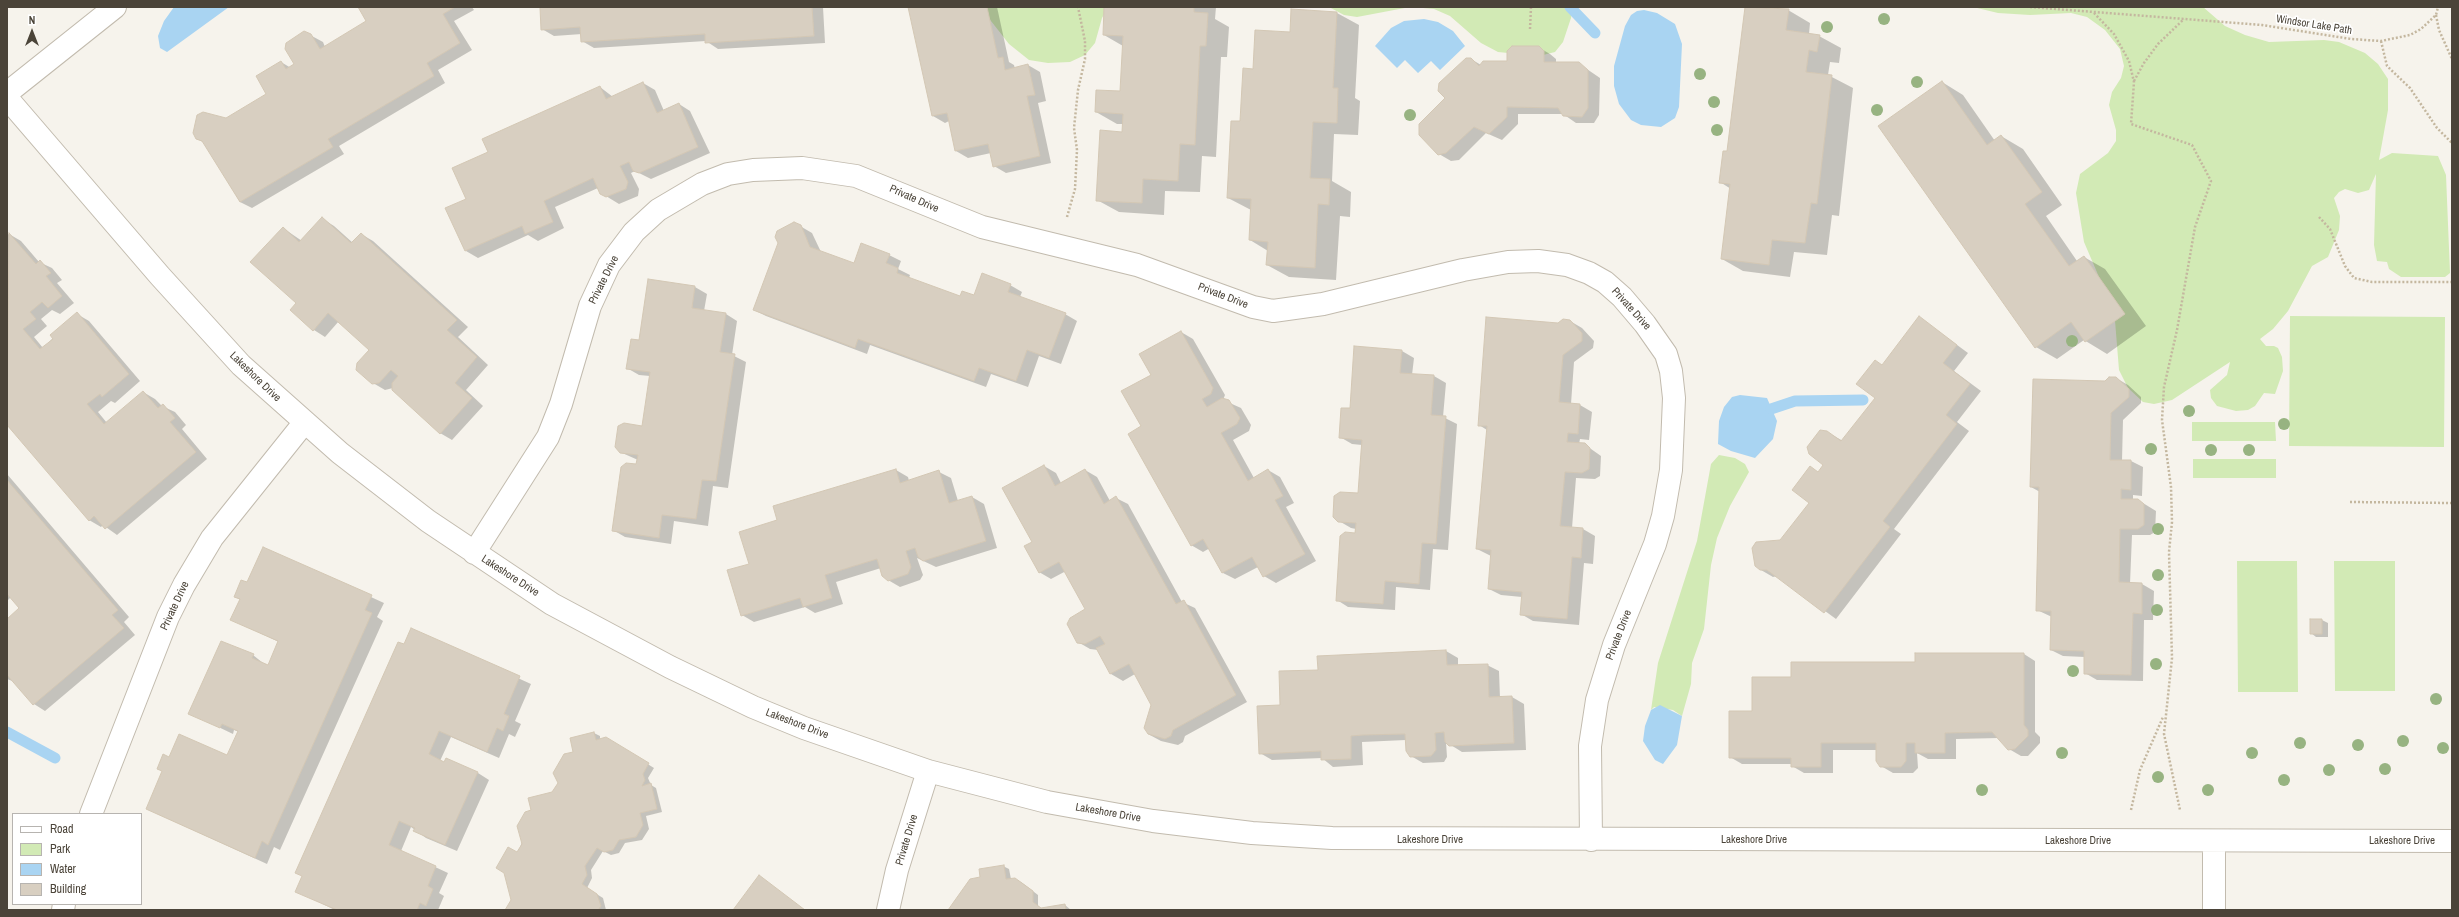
<!DOCTYPE html>
<html>
<head>
<meta charset="utf-8">
<style>
  body { margin:0 }
  #map { position:relative; width:2459px; height:917px; overflow:hidden; background:#f6f3ec; font-family:"Archivo Narrow",sans-serif }
  canvas { display:block }
  .frame { position:absolute; inset:0; border:8px solid #4b4439; pointer-events:none }
  .legend { position:absolute; left:12px; top:813px; width:130px; height:92px; box-sizing:border-box; background:#fff; border:1px solid #b7b4b0; margin:0; padding:5px 7px; list-style:none; font-size:12px; color:#4b4439 }
  .legend li { display:flex; align-items:center; gap:8px; height:20px }
  .legend b { width:20px; border:1px solid #b7b4b0 }
  .north { position:absolute; left:12px; top:12px; width:40px; height:40px; -webkit-text-stroke:3px #fff; paint-order:stroke; rotate:0deg; font-size:11px; font-weight:700; line-height:16px; text-align:center; color:#4b4439 }
  .north::after { content:''; display:block; margin:auto; width:14px; height:18px; background:#4b4439; clip-path:polygon(50% 0,100% 100%,50% 72%,0 100%) }
</style>
</head>
<body>
<div id="map">
<canvas width="2459" height="917"></canvas>
<div class="frame"></div>
<ul class="legend">
<li><b style="height:5px;background:#fff"></b>Road</li>
<li><b style="height:11px;background:#d2eab5"></b>Park</li>
<li><b style="height:11px;background:#a9d4f2"></b>Water</li>
<li><b style="height:11px;background:#d8cfc1"></b>Building</li>
</ul>
<div class="north">N</div>
</div>
<script>
const ctx = document.querySelector('canvas').getContext('2d');
ctx.lineJoin = 'round';
function fillPath(path, color) { ctx.fillStyle = color; ctx.fill(path, 'evenodd'); }
const poly = rows => new Path2D(rows.map(r => 'M' + r).join(''));
function strokePath(path, color, width, dash) { ctx.strokeStyle = color; ctx.lineWidth = width; ctx.lineCap = dash ? 'butt' : 'round'; ctx.setLineDash(dash || []); ctx.stroke(path); }
function write(font, color, halo, rows, align = 'center') {
  ctx.font = font + ' "Archivo Narrow",sans-serif'; ctx.lineWidth = 3.5; ctx.setLineDash([]); ctx.textBaseline = 'middle'; ctx.strokeStyle = halo; ctx.fillStyle = color; for (const [text, x, y, turn = 0] of rows) {
    ctx.save(); ctx.translate(x, y); ctx.rotate((+turn || 0) * Math.PI / 180); ctx.textAlign = isNaN(turn) ? turn : align; if (halo) ctx.strokeText(text, 0, 0); ctx.fillText(text, 0, 0); ctx.restore();
  }
}
fillPath(poly([
  [980,7,1108,7,1102,18,1095,43,1085,55,1070,62,1048,63,1029,60,1009,44],
  [1329,7,1410,7,1357,17,1344,15],
  [1412,7,1572,7,1571,18,1563,42,1555,52,1539,56,1498,52,1481,43,1450,16,1434,9],
  [1973,7,2203,7,2225,26,2245,35,2269,42,2324,40,2339,42,2365,53,2378,64,2388,79,2388,110,2379,160,2392,153,2438,156,2446,175,2450,273,2445,277,2401,277,2389,269,2387,262,2377,261,2374,245,2376,174,2369,190,2358,193,2345,189,2339,192,2334,198,2340,216,2339,230,2328,257,2312,266,2288,311,2273,329,2260,339,2266,346,2274,346,2278,348,2282,357,2283,371,2275,394,2264,393,2255,406,2248,410,2236,411,2217,406,2211,398,2210,390,2227,375,2230,362,2172,400,2154,404,2143,402,2128,388,2119,370,2115,321,2105,291,2084,242,2076,193,2080,174,2108,153,2116,141,2116,130,2109,105,2112,92,2121,78,2124,66,2120,49,2105,30,2087,17,2071,13,2030,15,1998,13],
  [2290,316,2445,317,2444,447,2289,446],
  [2192,422,2275,422,2276,441,2192,441],
  [1719,455,1735,458,1745,464,1749,472,1730,506,1717,538,1711,565,1704,629,1692,663,1691,684,1682,716,1673,710,1654,707,1651,710,1658,663,1697,541,1711,464],
  [2193,459,2276,459,2276,478,2193,478],
  [2237,561,2297,561,2298,692,2238,692],
  [2334,561,2395,561,2395,691,2335,691]
]), '#d2eab5');
fillPath(poly([
  [174,7,229,7,167,52,160,48,158,36,164,21],
  [1644,10,1657,13,1675,24,1682,44,1679,107,1675,118,1661,127,1641,125,1631,120,1619,104,1614,86,1614,66,1625,26,1631,15,1637,11],
  [1424,19,1438,22,1453,31,1465,46,1440,70,1431,61,1418,73,1405,60,1397,68,1375,46,1391,28,1404,21],
  [1740,395,1767,398,1777,421,1773,439,1755,458,1731,451,1718,444,1719,421,1724,407,1732,397],
  [1660,705,1682,716,1677,745,1663,764,1655,760,1643,741,1645,726,1651,710]
]), '#a9d4f2');
fillPath(poly([
  [359,7,472,7,474,10,454,21,472,50,438,70,445,83,339,146,344,154,252,208,240,202,205,143,197,139,268,94,281,62,291,68,295,65,310,35,323,42,325,47,368,22],
  [541,7,823,7,825,43,718,49,706,41,594,48,582,41,582,34,554,36,542,29],
  [909,7,997,7,1009,62,1014,65,1015,69,1028,65,1040,72,1046,101,1038,103,1051,163,1006,173,994,166,991,153,968,158,956,151,949,121,945,123,933,116],
  [1105,7,1216,7,1215,19,1229,27,1227,57,1221,57,1216,157,1202,156,1200,192,1165,191,1164,215,1119,212,1097,200,1123,133,1124,124,1117,124,1096,112,1121,92,1123,46,1104,35],
  [1746,7,1788,10,1810,23,1809,34,1819,36,1841,48,1839,63,1830,62,1828,75,1853,88,1839,216,1832,215,1827,255,1794,252,1790,277,1743,271,1722,259,1731,189,1720,182,1728,153],
  [1292,10,1337,13,1359,25,1355,98,1360,101,1358,135,1334,134,1332,181,1351,192,1350,217,1340,216,1336,280,1289,277,1267,265,1268,251,1250,240,1251,210,1228,198,1241,122,1254,70,1291,33],
  [1538,47,1550,54,1556,59,1556,63,1578,63,1600,78,1599,115,1594,123,1576,123,1563,114,1518,114,1518,124,1502,140,1486,133,1459,160,1451,161,1439,154,1447,98,1471,59,1481,65,1508,62],
  [1942,82,1963,95,1995,141,2001,136,2023,149,2062,205,2046,216,2077,261,2084,257,2105,269,2146,326,2107,354,2084,340,2057,359,2036,347],
  [643,83,655,90,664,111,679,104,690,111,710,153,651,179,635,171,631,173,639,189,638,196,619,204,601,193,598,188,555,207,564,228,538,241,528,235,478,258,466,251,468,199,490,153,600,87,613,97],
  [323,219,334,226,353,243,361,234,373,241,468,327,458,337,488,365,466,390,483,406,452,440,440,433,393,388,385,390,373,383,370,350,339,321,325,337,314,330,298,303,283,228,302,241],
  [800,226,812,233,821,252,855,264,889,255,901,261,898,269,910,275,909,278,961,297,975,296,1010,285,1022,292,1020,297,1065,314,1077,321,1061,364,1039,356,1028,387,991,374,986,387,870,345,867,354,766,316,754,310],
  [9,234,21,241,39,262,52,268,62,280,57,283,74,303,60,314,52,310,41,319,47,326,34,337,43,348,77,314,89,321,140,381,115,403,111,401,98,412,107,423,143,392,155,399,162,406,175,412,186,425,182,429,207,459,117,535,103,525,101,527,89,520,7,423,7,235],
  [649,280,695,287,707,294,704,311,726,314,737,321,732,355,746,362,728,488,713,486,708,526,674,521,671,544,625,537,613,530,638,460,620,452,643,427,650,376,639,375,627,368,640,341],
  [1919,317,1968,353,1954,371,1981,391,1957,422,1969,431,1894,529,1901,534,1836,619,1777,576,1773,577,1761,570,1810,502,1819,473,1825,465,1827,432,1843,441,1876,398,1883,365],
  [1570,321,1582,328,1594,341,1593,348,1574,362,1571,404,1580,405,1592,412,1589,440,1580,439,1579,444,1584,444,1601,456,1600,476,1595,479,1576,478,1572,528,1583,529,1595,536,1593,564,1584,563,1579,625,1533,621,1521,614,1522,597,1501,595,1489,589,1491,556,1477,549,1487,430,1479,425,1558,324],
  [1181,332,1193,339,1225,395,1223,400,1241,408,1251,425,1249,431,1233,440,1254,478,1268,470,1280,477,1294,503,1286,507,1316,561,1276,583,1264,576,1258,567,1235,579,1223,573,1210,548,1203,552,1191,545,1142,427,1152,375],
  [1402,351,1414,358,1412,375,1434,376,1446,383,1443,417,1457,424,1448,550,1433,549,1430,590,1396,587,1395,610,1348,607,1337,600,1356,529,1351,528,1339,521,1359,495,1362,445,1352,444,1340,437,1351,409],
  [2116,378,2128,385,2141,397,2141,403,2123,420,2122,461,2131,461,2143,467,2142,496,2133,495,2133,500,2138,500,2156,511,2155,532,2150,535,2132,535,2130,584,2142,584,2154,591,2153,620,2144,620,2143,681,2097,680,2085,673,2085,657,2063,656,2051,650,2052,617,2037,610,2040,492,2031,487,2105,382],
  [1044,466,1056,473,1061,483,1085,470,1097,477,1110,501,1116,498,1128,504,1182,602,1195,608,1247,702,1185,736,1183,742,1178,745,1161,741,1148,734,1152,705,1135,674,1123,681,1111,674,1098,650,1090,649,1078,642,1087,609,1066,571,1051,579,1039,572,1033,542],
  [896,470,908,477,909,481,939,472,951,478,958,501,972,497,984,504,997,548,936,567,917,558,923,575,920,580,900,587,888,580,881,568,836,582,843,604,815,613,805,607,754,622,742,615,751,564,778,521],
  [7,474,129,617,124,622,135,635,45,711,34,704,15,682,7,679,7,620,21,608,11,597,7,601],
  [264,548,384,603,377,617,383,621,280,850,274,847,267,864,147,809,170,758,228,756,239,732,234,730,233,734,189,713,253,655,268,667,279,642,232,620,241,600,235,597,248,584],
  [2322,620,2328,623,2328,637,2316,637,2311,633],
  [412,630,531,684,515,721,521,724,515,737,509,734,499,758,451,737,440,761,478,773,489,780,457,851,426,838,411,827,401,851,448,873,439,893,444,896,438,910,335,910,296,891],
  [1446,651,1458,658,1458,665,1487,665,1499,671,1500,698,1512,697,1524,704,1526,750,1462,752,1446,742,1447,757,1444,762,1423,763,1411,756,1406,740,1362,742,1363,765,1333,767,1322,758,1272,760,1260,753,1281,706,1319,671],
  [2024,654,2035,661,2035,732,2040,737,2040,743,2028,756,2021,756,2009,749,1999,738,1956,739,1956,759,1928,759,1917,753,1918,768,1913,773,1893,773,1881,766,1877,750,1833,750,1833,773,1804,773,1792,766,1792,764,1742,764,1730,757,1753,712,1792,678,1916,663],
  [594,733,600,736,600,740,606,738,654,768,648,778,651,785,656,788,662,812,646,816,649,829,642,840,625,843,619,853,611,855,603,851,591,870,592,878,587,888,603,898,606,910,506,910,512,900,518,853,533,811,553,793,574,753],
  [1003,866,1009,869,1011,879,1021,882,1038,895,1038,906,1042,909,1065,905,1071,910,949,910,981,878]
]), '#0003');
strokePath(poly([
  [1570,7,1595,33],
  [1771,409,1795,401,1863,400],
  [7,732,55,758]
]), '#a9d4f2', 11);
const building = poly([
  [358,7,455,7,443,14,460,43,427,63,434,76,328,139,333,147,240,202,202,141,196,139,193,133,197,115,203,112,226,118,266,94,256,76,281,61,286,69,294,64,285,49,286,43,304,31,311,34,320,49,366,21,358,7],
  [540,7,812,7,814,36,705,43,705,34,581,42,580,27,541,30,540,7],
  [908,7,987,7,998,58,1003,57,1005,70,1028,64,1035,95,1027,96,1040,156,993,167,988,144,955,151,947,113,932,116,908,7],
  [1104,7,1194,7,1194,12,1208,13,1206,46,1200,46,1195,145,1180,144,1178,181,1143,179,1142,203,1096,201,1100,130,1122,132,1123,114,1095,112,1096,90,1120,91,1123,36,1103,35,1104,7],
  [1745,7,1789,9,1786,30,1820,35,1817,52,1809,50,1806,72,1832,75,1817,204,1811,203,1805,243,1772,240,1769,265,1721,259,1730,184,1719,183,1723,151,1727,151,1745,7],
  [1291,9,1337,12,1333,88,1338,88,1337,123,1313,122,1310,178,1330,179,1329,205,1318,204,1315,268,1266,265,1268,242,1249,240,1251,199,1227,198,1231,121,1240,121,1243,68,1253,69,1255,30,1290,32,1291,9],
  [1512,46,1539,46,1544,51,1544,62,1579,62,1588,70,1588,108,1582,117,1563,116,1558,108,1507,107,1507,117,1489,134,1474,127,1446,153,1438,155,1419,135,1419,124,1445,98,1438,91,1439,83,1466,58,1471,58,1479,66,1483,61,1507,61,1507,51,1512,46],
  [1942,81,1987,145,2001,135,2042,192,2025,204,2069,266,2084,256,2125,314,2085,342,2071,322,2035,348,1878,126,1942,81],
  [643,82,657,113,679,103,698,147,639,173,633,171,629,162,620,166,628,182,626,189,606,197,600,194,593,178,544,201,553,222,525,234,522,226,465,251,445,208,466,199,452,168,488,152,482,139,600,86,606,99,643,82],
  [322,217,351,243,361,233,457,320,447,330,477,357,455,383,472,398,440,434,392,390,392,383,398,376,391,370,379,383,372,384,356,370,357,363,369,350,328,313,313,331,290,310,296,303,250,262,283,227,299,242,322,217],
  [794,222,801,225,810,247,854,263,861,243,890,254,886,263,898,268,897,273,960,296,962,291,974,295,982,273,1011,284,1008,292,1066,313,1049,358,1027,350,1016,381,979,368,974,381,858,339,855,348,753,310,778,243,775,237,777,231,794,222],
  [9,233,36,264,40,260,51,273,46,276,62,296,48,308,42,302,30,312,36,319,23,329,40,349,53,339,50,335,77,312,129,374,102,397,100,394,87,404,104,424,143,391,158,408,163,404,175,418,170,422,196,452,105,529,94,516,89,521,7,425,9,233],
  [648,279,695,286,692,308,726,313,720,352,735,354,716,481,702,480,696,519,662,515,659,538,612,531,621,467,626,463,636,464,638,455,620,453,615,447,618,426,624,423,642,426,650,372,626,369,631,339,639,340,648,279],
  [1919,316,1957,345,1943,363,1970,384,1946,415,1957,424,1883,521,1890,527,1824,613,1767,570,1760,570,1755,566,1752,548,1756,542,1780,540,1809,503,1792,490,1810,466,1818,472,1823,465,1809,454,1807,447,1820,430,1827,431,1841,441,1875,398,1856,384,1875,360,1882,365,1919,316],
  [1486,317,1558,323,1563,319,1570,320,1582,333,1582,341,1563,355,1559,402,1580,404,1578,434,1568,433,1567,442,1585,443,1590,448,1589,469,1582,473,1565,472,1560,526,1583,528,1581,558,1572,557,1567,619,1520,615,1522,592,1488,589,1491,550,1476,549,1487,426,1478,426,1486,317],
  [1181,331,1213,388,1211,394,1202,399,1207,407,1222,398,1229,400,1240,418,1237,424,1221,433,1248,481,1268,469,1283,496,1275,500,1305,554,1263,577,1252,557,1222,573,1203,539,1191,546,1128,434,1141,426,1121,391,1151,375,1139,354,1181,331],
  [1354,346,1402,350,1400,373,1434,375,1431,415,1446,416,1436,544,1422,543,1419,584,1385,581,1383,604,1336,601,1340,536,1345,532,1355,533,1356,523,1338,522,1333,517,1334,496,1340,492,1358,493,1361,452,1362,440,1339,438,1341,408,1350,408,1354,346],
  [2109,377,2116,377,2129,389,2129,397,2111,413,2110,460,2131,460,2131,490,2121,489,2121,499,2138,499,2144,504,2144,525,2138,529,2120,529,2119,582,2142,583,2142,614,2133,613,2131,675,2084,674,2084,651,2050,650,2051,611,2036,611,2039,487,2030,487,2033,379,2105,381,2109,377],
  [1044,465,1055,486,1085,469,1104,504,1116,496,1176,604,1184,600,1236,695,1173,730,1171,736,1165,739,1148,734,1144,728,1151,705,1129,664,1110,674,1096,648,1105,644,1100,636,1085,644,1077,643,1067,624,1070,618,1085,609,1059,562,1039,573,1024,546,1032,542,1002,488,1044,465],
  [896,469,900,483,939,470,949,503,972,496,986,541,923,561,918,557,915,548,906,551,911,567,908,574,888,581,882,576,877,559,825,575,832,598,803,607,800,598,741,616,727,570,749,564,739,532,777,520,773,506,896,469],
  [7,480,118,610,112,615,124,628,33,705,7,675,7,619,19,608,7,594,7,480],
  [263,547,372,595,365,610,372,613,268,845,262,841,255,858,146,809,162,771,157,769,163,754,169,757,179,734,227,755,238,731,222,724,220,728,188,714,221,641,254,654,252,658,268,665,278,641,230,620,240,599,234,597,241,580,247,582,263,547],
  [2310,619,2322,619,2322,634,2310,634,2310,619],
  [411,628,520,676,504,714,509,716,503,731,497,728,487,752,439,731,429,754,444,762,446,758,478,772,445,845,413,831,415,828,399,821,389,845,436,866,428,886,433,889,426,906,420,903,417,910,337,910,295,892,302,876,295,873,398,642,404,644,411,628],
  [1446,650,1447,665,1488,664,1489,697,1512,696,1514,743,1449,746,1445,742,1444,732,1435,733,1436,750,1431,756,1410,757,1406,751,1405,734,1363,735,1351,736,1351,759,1321,760,1321,751,1259,754,1257,706,1280,705,1279,671,1318,670,1317,656,1446,650],
  [1915,653,2024,653,2024,725,2028,730,2028,736,2015,749,2008,750,1992,732,1945,733,1945,753,1915,753,1915,743,1906,743,1906,761,1901,767,1880,767,1876,761,1876,743,1821,743,1821,767,1791,767,1791,758,1729,758,1729,711,1752,711,1752,677,1791,677,1791,662,1915,662,1915,653],
  [594,732,596,740,606,737,649,763,643,774,645,780,642,786,651,783,657,809,640,813,643,825,636,837,619,840,613,850,604,852,597,848,585,866,587,875,582,884,597,894,601,906,598,910,505,910,511,900,504,873,496,868,508,847,517,852,522,844,517,826,525,812,531,810,528,798,552,792,558,783,553,773,564,754,573,752,570,738,594,732],
  [1004,865,1006,879,1015,878,1033,891,1033,902,1041,908,1065,904,1066,910,948,910,970,879,980,877,979,869,1004,865],
  [759,875,805,910,733,910,759,875]
]);
fillPath(building, '#d8cfc1');
strokePath(building, '#d3c7b4', 1);
const minor = poly([
  [7,93,115,7],
  [7,98,160,276,241,365,340,453,428,521,552,604,670,667,753,707,804,728,928,771,1047,802,1153,821,1252,833,1332,838,2452,841],
  [474,553,548,437,561,404,590,306,609,265,634,232,658,210,702,184,728,174,753,170,802,168,856,176,982,227,1137,265,1253,307,1273,311,1323,304,1463,270,1508,262,1538,261,1567,265,1589,273,1605,282,1622,297,1645,324,1666,354,1671,371,1674,398,1671,470,1663,516,1655,544,1614,645,1597,700,1590,746,1591,840],
  [91,814,168,617,184,585,212,538,304,423],
  [2214,841,2214,910],
  [63,910,64,904],
  [888,910,897,870,928,771]
]);
strokePath(minor, '#c2bbae', 24);
strokePath(poly([
  [2030,7,2262,25,2351,39,2381,41,2410,35,2421,29,2436,15,2438,7],
  [2094,13,2114,34,2129,61,2134,82,2131,124,2192,145,2211,181,2195,227,2177,330,2164,387,2162,420,2171,487,2172,522,2169,552,2172,658,2164,734,2180,810],
  [2436,15,2439,30,2452,59],
  [1530,29,1531,7],
  [2381,41,2387,66,2410,88,2437,128,2452,143],
  [2134,81,2144,63,2158,44,2184,19],
  [1067,217,1075,189,1077,150,1074,128,1078,90,1085,59,1085,41,1078,7],
  [2319,217,2330,229,2345,266,2354,278,2372,282,2452,282],
  [2350,502,2452,503],
  [2131,810,2140,770,2163,717]
]), '#c4b79f', 2.5, [2, 2]);
strokePath(minor, '#fff', 22);
ctx.fillStyle = '#97b381';
for (const [x, y] of [
  [1884,19],
  [1827,27],
  [1700,74],
  [1917,82],
  [1714,102],
  [1877,110],
  [1410,115],
  [1717,130],
  [2072,341],
  [2189,411],
  [2284,424],
  [2151,449],
  [2211,450],
  [2249,450],
  [2158,529],
  [2158,575],
  [2157,610],
  [2156,664],
  [2073,671],
  [2436,699],
  [2403,741],
  [2300,743],
  [2358,745],
  [2443,748],
  [2062,753],
  [2252,753],
  [2385,769],
  [2329,770],
  [2158,777],
  [2284,780],
  [1982,790],
  [2208,790]
]) { ctx.beginPath(); ctx.arc(x, y, 6, 0, 2 * Math.PI); ctx.fill(); }
write('11px', '#4b4439', '#fff', [
  ["Windsor Lake Path",2314,25,9],
  ["Private Drive",914,199,24],
  ["Private Drive",604,280,-63],
  ["Private Drive",1223,296,21],
  ["Private Drive",1631,309,48],
  ["Lakeshore Drive",255,377,44],
  ["Lakeshore Drive",510,576,33],
  ["Private Drive",175,606,-65],
  ["Private Drive",1619,635,-69],
  ["Lakeshore Drive",797,724,21],
  ["Lakeshore Drive",1108,813,10],
  ["Private Drive",907,840,-73],
  ["Lakeshore Drive",1430,840],
  ["Lakeshore Drive",1754,840],
  ["Lakeshore Drive",2078,841],
  ["Lakeshore Drive",2402,841]
]);
</script>
</body>
</html>
